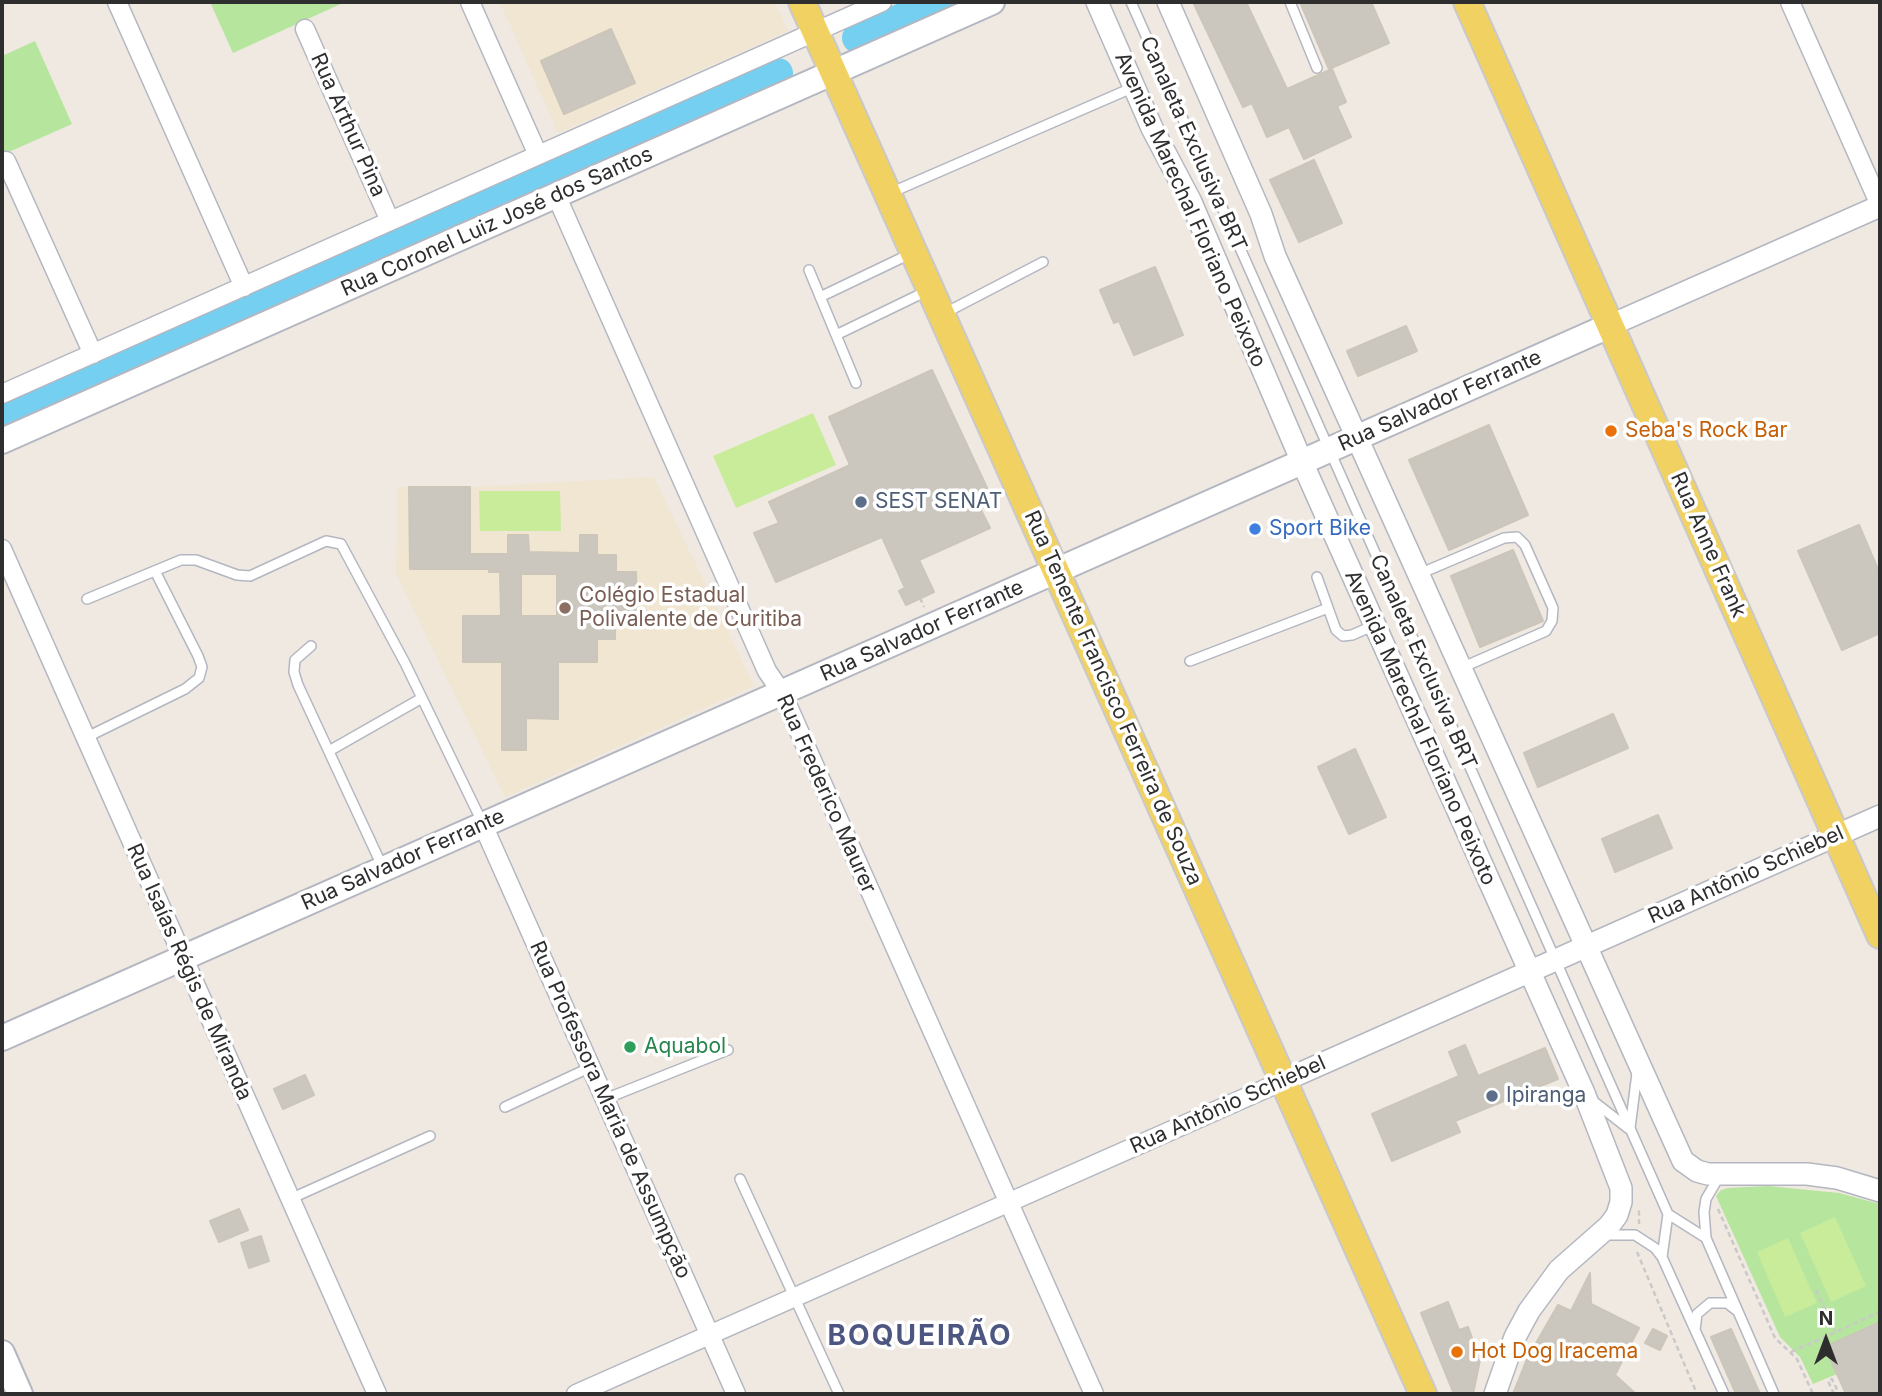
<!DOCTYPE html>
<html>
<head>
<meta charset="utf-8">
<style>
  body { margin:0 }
  #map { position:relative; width:1882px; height:1396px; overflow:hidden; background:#efe9e1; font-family:Inter,sans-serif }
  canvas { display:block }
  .frame { position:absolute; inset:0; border:4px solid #2e2e2e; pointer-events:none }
  .north { position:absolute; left:1791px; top:1305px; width:70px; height:70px; -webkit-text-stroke:5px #fff; paint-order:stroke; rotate:0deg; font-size:19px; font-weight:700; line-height:28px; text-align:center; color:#2e2e2e }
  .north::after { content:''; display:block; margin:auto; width:24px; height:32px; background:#2e2e2e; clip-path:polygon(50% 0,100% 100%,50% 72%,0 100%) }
</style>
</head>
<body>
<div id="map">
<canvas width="1882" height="1396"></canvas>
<div class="frame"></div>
<div class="north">N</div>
</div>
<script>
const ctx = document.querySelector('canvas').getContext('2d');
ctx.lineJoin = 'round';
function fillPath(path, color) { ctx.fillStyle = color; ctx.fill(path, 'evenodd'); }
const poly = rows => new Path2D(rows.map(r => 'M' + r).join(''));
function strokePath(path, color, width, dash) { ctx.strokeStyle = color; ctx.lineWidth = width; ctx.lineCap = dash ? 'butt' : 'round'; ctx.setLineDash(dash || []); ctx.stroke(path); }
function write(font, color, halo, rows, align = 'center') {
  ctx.font = font + ' Inter,sans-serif'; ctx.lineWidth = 7; ctx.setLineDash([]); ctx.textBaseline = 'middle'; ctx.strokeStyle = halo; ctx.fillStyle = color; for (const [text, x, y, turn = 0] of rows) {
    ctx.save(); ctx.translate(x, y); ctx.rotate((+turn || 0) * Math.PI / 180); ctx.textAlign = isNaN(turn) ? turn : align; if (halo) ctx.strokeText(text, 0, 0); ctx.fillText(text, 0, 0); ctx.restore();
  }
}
fillPath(poly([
  [500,2,775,2,788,31,558,133],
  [654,477,754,686,505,797,396,574,398,487,470,487]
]), '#f0e6d1');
fillPath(poly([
  [210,2,345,2,233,53],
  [35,41,72,124,2,155,2,56],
  [1768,1186,1839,1193,1880,1204,1880,1322,1825,1347,1837,1374,1813,1384,1800,1357,1780,1337,1716,1196,1721,1190,1728,1188]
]), '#b6e59e');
fillPath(poly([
  [813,413,836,465,736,508,713,456],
  [479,491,560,491,561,531,480,531],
  [1835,1217,1866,1286,1831,1302,1800,1233],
  [1788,1238,1817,1303,1785,1317,1757,1252]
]), '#c9ec9a');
strokePath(poly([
  [857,38,938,2],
  [2,417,778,73]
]), '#75cff0', 30);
const building = poly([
  [1193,2,1246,2,1287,89,1332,69,1346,102,1337,106,1351,137,1304,159,1289,127,1267,137,1252,103,1243,107,1193,2],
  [1300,2,1371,2,1389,43,1329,69,1300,2],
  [611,29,635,83,564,114,541,61,611,29],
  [1314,160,1342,223,1299,242,1270,180,1314,160],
  [1155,267,1183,335,1134,355,1119,321,1114,323,1100,290,1155,267],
  [1406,326,1417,351,1358,376,1347,351,1406,326],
  [932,370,988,490,974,496,990,528,919,560,934,592,906,605,899,591,905,588,882,537,776,582,754,533,779,523,769,502,850,465,829,417,932,370],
  [1489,425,1528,515,1449,550,1409,460,1489,425],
  [409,487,470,487,470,554,508,554,508,535,528,535,529,552,580,553,580,535,597,535,597,555,616,555,616,572,636,572,637,610,615,610,615,639,597,639,597,662,558,662,558,719,526,718,526,750,502,750,502,662,463,662,463,616,501,616,500,572,489,572,489,569,410,569,409,487],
  [521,574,557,574,557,616,521,616,521,574],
  [1859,525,1880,574,1880,633,1842,650,1798,551,1859,525],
  [1513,550,1543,621,1480,647,1451,576,1513,550],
  [1613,714,1628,748,1538,787,1524,753,1613,714],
  [1355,749,1386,817,1349,834,1318,767,1355,749],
  [1658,815,1672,848,1615,872,1602,839,1658,815],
  [1465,1045,1478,1076,1545,1048,1558,1079,1455,1121,1460,1132,1392,1161,1372,1114,1459,1076,1449,1052,1465,1045],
  [305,1075,314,1095,283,1109,274,1089,305,1075],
  [239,1209,248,1230,219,1242,210,1221,239,1209],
  [261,1236,269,1261,249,1268,241,1243,261,1236],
  [1590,1273,1591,1304,1639,1328,1615,1375,1636,1394,1513,1394,1528,1357,1558,1305,1571,1311,1590,1273],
  [1448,1302,1459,1330,1468,1327,1480,1360,1473,1394,1454,1394,1421,1313,1448,1302],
  [1880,1322,1880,1394,1846,1394,1825,1347,1880,1322],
  [1653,1329,1667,1336,1660,1350,1645,1343,1653,1329],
  [1731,1329,1760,1394,1736,1394,1711,1337,1731,1329]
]);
fillPath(building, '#cbc7bf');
strokePath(building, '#cbc5ba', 2);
const service = poly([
  [1131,2,1668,1214],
  [1290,2,1317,68],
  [890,193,1134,87],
  [809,270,856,383],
  [820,297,912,253],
  [943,314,1043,262],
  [836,335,929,290],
  [1419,574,1504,538,1517,537,1525,545,1553,608,1552,621,1546,631,1461,668],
  [1317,577,1336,630,1343,636,1352,635,1375,625],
  [87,599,181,560,196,560,237,575,250,576,326,541,341,544,405,663,483,824],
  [311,646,295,660,294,672,298,685,383,868],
  [1190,661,1328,608],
  [85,738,185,689,199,678,202,667,198,656,155,571],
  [329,751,422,698],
  [605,1099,728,1050],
  [1593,1101,1629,1129],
  [505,1107,591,1067],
  [1630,1128,1637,1073],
  [1720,1175,1706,1199,1704,1212,1706,1238,1774,1394],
  [740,1179,839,1394],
  [290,1199,430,1136],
  [1668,1214,1706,1238],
  [1606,1235,1635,1235,1655,1248,1662,1257,1724,1394],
  [1662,1257,1668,1214],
  [1695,1330,1697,1314,1710,1303,1727,1303,1736,1310]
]);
const minor = poly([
  [117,2,244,287],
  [470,2,538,155],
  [1790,2,1880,205],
  [305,29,390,221],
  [6,161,93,354],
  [556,195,767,671,782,693,1094,1394],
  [2,394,882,2],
  [2,549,377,1394],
  [483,825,736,1394],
  [576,1394,1283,1081]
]);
const tertiary = poly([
  [1097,2,1152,128,1191,202,1302,462,1584,1093,1621,1188,1621,1202,1617,1215,1609,1226,1559,1270,1529,1311,1515,1337,1495,1394],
  [1168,2,1261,214,1275,256,1683,1161,1697,1171,1708,1174,1807,1174,1837,1178,1880,1191],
  [1611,325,1880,206],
  [1283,1081,1880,816]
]);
const secondary = poly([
  [2,441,992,2],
  [2,1038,1611,325],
  [2,1353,20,1394]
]);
const primary = poly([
  [802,2,1423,1394],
  [1467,2,1880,935]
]);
strokePath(service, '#b4b7c1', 12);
strokePath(minor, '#b4b7c1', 21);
strokePath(tertiary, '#b4b7c1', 24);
strokePath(secondary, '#b4b7c1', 28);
strokePath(primary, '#c9c9c9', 30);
strokePath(poly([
  [920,598,924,607],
  [1718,1209,1775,1338,1797,1359,1813,1394],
  [1639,1224,1639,1210],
  [1637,1252,1697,1394],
  [1816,1290,1835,1331],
  [1791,1352,1880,1312],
  [1834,1394,1828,1381,1832,1379,1839,1394]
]), '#c9c9c9', 2.5, [5, 3.5]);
strokePath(service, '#fff', 9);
strokePath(minor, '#fff', 18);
strokePath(tertiary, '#fff', 21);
strokePath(secondary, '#fff', 24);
strokePath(primary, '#f2d163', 26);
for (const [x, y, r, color] of [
  [1611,431,7,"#e8710a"],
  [861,502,7,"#5c6f8a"],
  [1255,529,7,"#3f7fe0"],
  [565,608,7,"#8d6e63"],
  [630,1047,7,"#2e9e5b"],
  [1492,1096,7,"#5c6f8a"],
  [1457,1352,7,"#e8710a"]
]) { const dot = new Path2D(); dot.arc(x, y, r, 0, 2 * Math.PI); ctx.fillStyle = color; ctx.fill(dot); strokePath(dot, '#fff', 2.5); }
write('21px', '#2e2e2e', '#fff', [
  ["Rua Arthur Pina",348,125,66],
  ["Canaleta Exclusiva BRT",1193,144,66],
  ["Avenida Marechal Floriano Peixoto",1190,210,66],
  ["Rua Coronel Luiz José dos Santos",497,222,-24],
  ["Rua Salvador Ferrante",1440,401,-24],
  ["Rua Anne Frank",1708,545,66],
  ["Rua Salvador Ferrante",922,631,-24],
  ["Canaleta Exclusiva BRT",1423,662,66],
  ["Rua Tenente Francisco Ferreira de Souza",1113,698,66],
  ["Avenida Marechal Floriano Peixoto",1420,728,66],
  ["Rua Frederico Maurer",826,794,66],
  ["Rua Salvador Ferrante",403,860,-24],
  ["Rua Antônio Schiebel",1746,875,-24],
  ["Rua Isaías Régis de Miranda",189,972,66],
  ["Rua Antônio Schiebel",1228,1105,-24],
  ["Rua Professora Maria de Assumpção",610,1110,66]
]);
write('21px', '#c56008', '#fff', [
  ["Seba's Rock Bar",1625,431],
  ["Hot Dog Iracema",1471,1352]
], 'left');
write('21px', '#4e5e75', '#fff', [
  ["SEST SENAT",875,502],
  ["Ipiranga",1506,1096]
], 'left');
write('21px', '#366cbe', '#fff', [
  ["Sport Bike",1269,529]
], 'left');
write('21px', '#785e54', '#fff', [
  ["Colégio Estadual",579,596],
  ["Polivalente de Curitiba",579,620]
], 'left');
write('21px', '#27864d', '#fff', [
  ["Aquabol",644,1047]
], 'left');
ctx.letterSpacing = '2px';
write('bold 28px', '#4d5680', '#fff', [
  ["BOQUEIRÃO",920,1337]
]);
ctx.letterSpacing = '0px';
</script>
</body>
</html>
